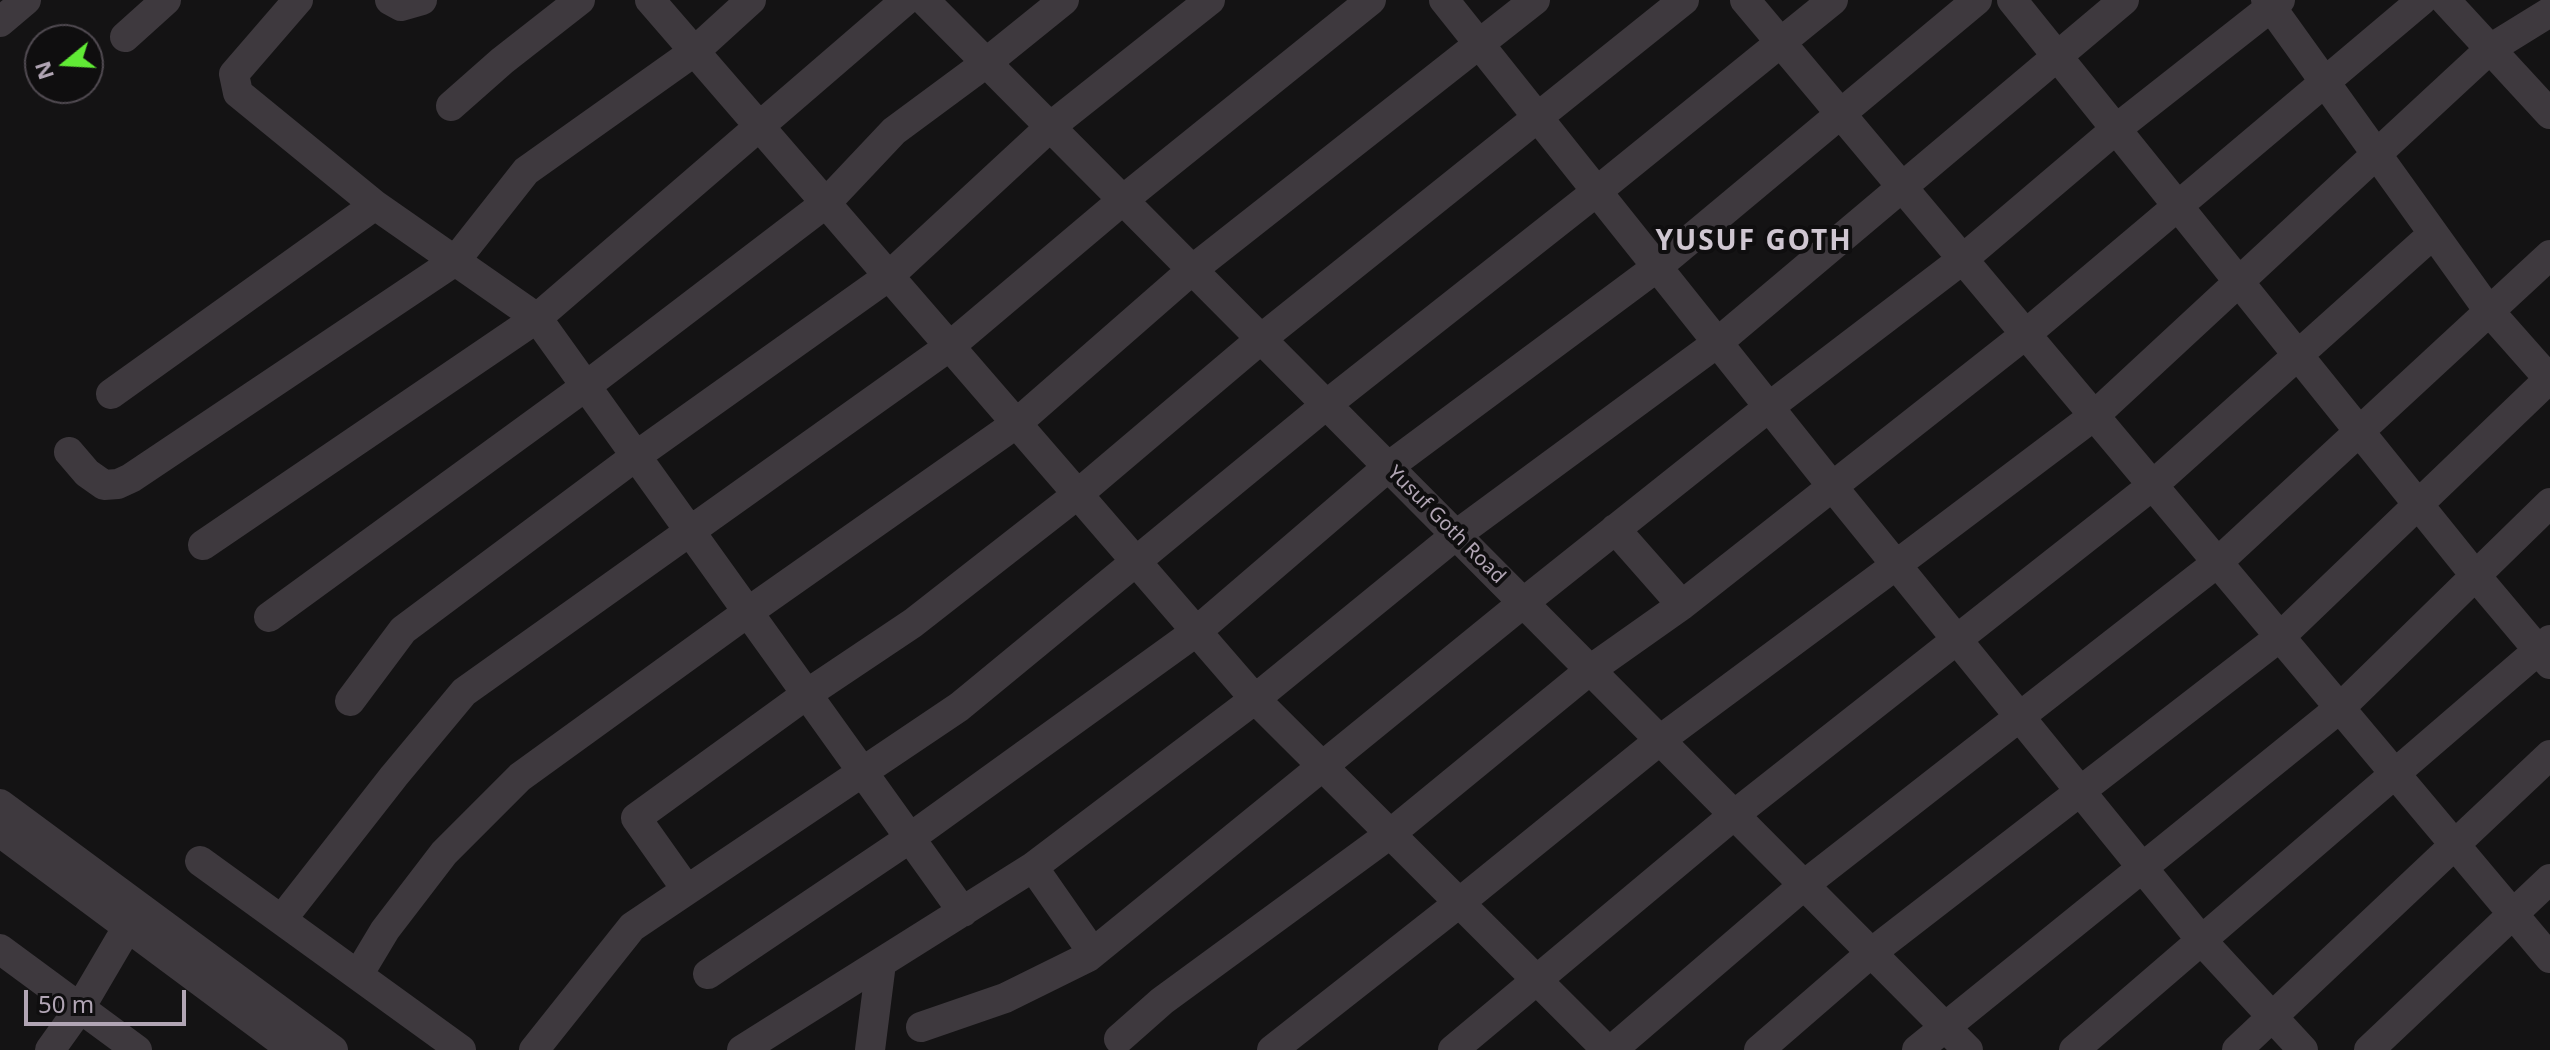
<!DOCTYPE html>
<html>
<head>
<meta charset="utf-8">
<style>
  body { margin:0 }
  #map { position:relative; width:2550px; height:1050px; overflow:hidden; background:#141314; font-family:"Noto Sans",sans-serif }
  canvas { display:block }
  .north { position:absolute; left:24px; top:24px; width:80px; height:80px; box-sizing:border-box; background:#0f0e0f; border:2px solid #504a51; border-radius:50%; rotate:252deg; font-size:22px; font-weight:700; line-height:32px; text-align:center; color:#b1a5b4 }
  .north::after { content:''; display:block; margin:auto; width:28px; height:36px; background:#60ea35; clip-path:polygon(50% 0,100% 100%,50% 72%,0 100%) }
  .scale { position:absolute; left:24px; top:990px; width:162px; height:36px; box-sizing:border-box; border:4px solid #b1a5b4; border-top:0; padding-left:10px; font-size:24px; line-height:28px; white-space:nowrap; color:#b1a5b4; -webkit-text-stroke:6px #0f0e0f; paint-order:stroke }
</style>
</head>
<body>
<div id="map">
<canvas width="2550" height="1050"></canvas>
<div class="north">N</div>
<div class="scale">50 m</div>
</div>
<script>
const ctx = document.querySelector('canvas').getContext('2d');
ctx.lineJoin = 'round';
const poly = rows => new Path2D(rows.map(r => 'M' + r).join(''));
function strokePath(path, color, width, dash) { ctx.strokeStyle = color; ctx.lineWidth = width; ctx.lineCap = dash ? 'butt' : 'round'; ctx.setLineDash(dash || []); ctx.stroke(path); }
function write(font, color, halo, rows, align = 'center') {
  ctx.font = font + ' "Noto Sans",sans-serif'; ctx.lineWidth = 8; ctx.setLineDash([]); ctx.textBaseline = 'middle'; ctx.strokeStyle = halo; ctx.fillStyle = color; for (const [text, x, y, turn = 0] of rows) {
    ctx.save(); ctx.translate(x, y); ctx.rotate((+turn || 0) * Math.PI / 180); ctx.textAlign = isNaN(turn) ? turn : align; if (halo) ctx.strokeText(text, 0, 0); ctx.fillText(text, 0, 0); ctx.restore();
  }
}
strokePath(poly([
  [298,0,234,74,238,93,375,205,537,318,963,912],
  [390,0,401,6,422,0],
  [650,0,1255,699,1607,1050],
  [924,0,1968,1050],
  [1444,0,1832,486,2202,941,2303,1050],
  [1745,0,2550,958],
  [2012,0,2475,575,2550,664],
  [2266,0,2489,311,2550,380],
  [2445,0,2550,114],
  [0,22,26,0],
  [125,37,166,0],
  [451,106,502,61,580,0],
  [111,394,375,205],
  [69,452,87,473,104,485,118,484,131,478,455,261,526,171,695,51,751,0],
  [1615,529,1682,605],
  [203,545,537,318,906,0],
  [269,617,586,386,826,203,894,131,986,63,1064,0],
  [350,701,403,630,636,456,889,276,1050,127,1210,0],
  [0,804,333,1050],
  [0,832,293,1050],
  [200,861,461,1050],
  [1033,867,1093,953],
  [687,890,636,818,807,694,913,623,1078,494,1261,339,1684,0],
  [282,919,394,776,464,692,950,346,1123,200,1371,0],
  [0,949,137,1050],
  [708,974,910,838,1197,631,1388,467,1657,267,1977,0],
  [358,975,385,930,444,853,520,777,748,612,1017,423,1192,270,1535,0],
  [921,1027,1005,998,1088,957,1523,603,1769,407,1963,259,2116,129,2280,0],
  [1119,1039,1162,1001,1390,834,1590,670,1682,605,2026,334,2422,0],
  [50,1050,80,1008,127,928],
  [534,1050,632,927,959,707,1326,405,1596,192,1833,0],
  [742,1050,1033,867,1255,699,1456,535,1717,343,2124,0],
  [870,1050,881,963],
  [1272,1050,1459,903,1660,740,1896,565,2095,415,2490,49,2550,12],
  [1453,1050,1734,815,2153,485,2433,234],
  [1612,1050,1804,885,2218,562,2550,255],
  [1759,1050,1871,953,2281,636,2550,378],
  [1917,1050,2341,707,2550,503],
  [2074,1050,2550,640],
  [2237,1050,2550,755],
  [2369,1050,2550,879]
]), '#3e393e', 30);
write('20px', '#b1a5b4', '#0f0e0f', [
  ["Yusuf Goth Road",1446,525,45]
]);
ctx.letterSpacing = '2px';
write('bold 28px', '#cfc6d1', '#0f0e0f', [
  ["YUSUF GOTH",1754,242]
]);
ctx.letterSpacing = '0px';
</script>
</body>
</html>
